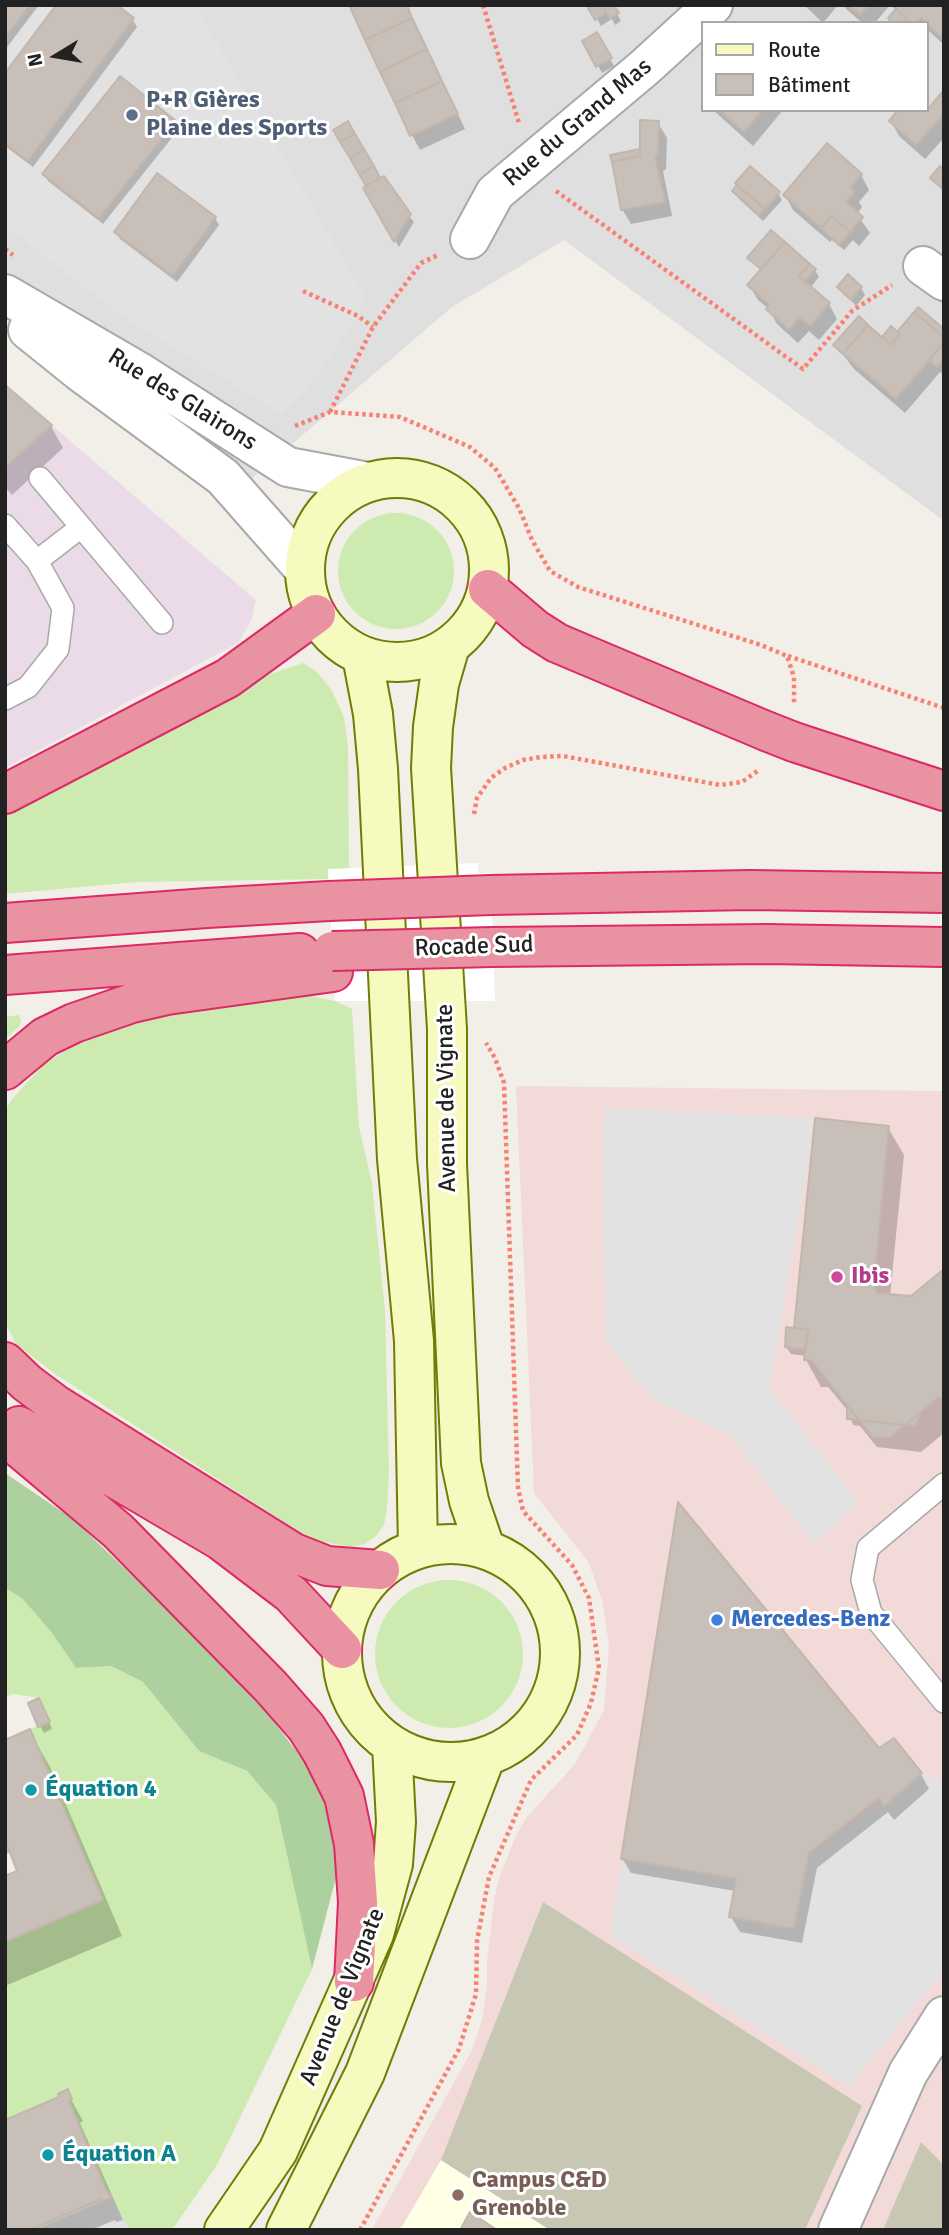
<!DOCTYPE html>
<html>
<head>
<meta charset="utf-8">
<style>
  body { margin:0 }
  #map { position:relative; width:949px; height:2235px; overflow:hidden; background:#f2efe9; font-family:Signika,sans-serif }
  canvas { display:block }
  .frame { position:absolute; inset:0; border:7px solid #222; pointer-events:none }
  .legend { position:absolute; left:701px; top:21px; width:228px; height:91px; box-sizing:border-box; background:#fff; border:2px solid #a7a7a7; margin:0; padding:9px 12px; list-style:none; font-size:21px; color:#222 }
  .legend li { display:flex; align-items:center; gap:14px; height:35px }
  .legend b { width:35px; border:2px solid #a7a7a7 }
  .north { position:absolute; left:21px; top:21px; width:70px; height:70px; -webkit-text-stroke:5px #fff; paint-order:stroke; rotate:259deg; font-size:19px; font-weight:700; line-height:28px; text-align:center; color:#222 }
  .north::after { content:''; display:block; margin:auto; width:24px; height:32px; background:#222; clip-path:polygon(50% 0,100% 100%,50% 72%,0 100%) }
</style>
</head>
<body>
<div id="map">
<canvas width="949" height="2235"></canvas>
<div class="frame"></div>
<ul class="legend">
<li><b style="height:9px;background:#f7fabf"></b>Route</li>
<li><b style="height:19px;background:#c7bfb8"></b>Bâtiment</li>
</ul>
<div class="north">N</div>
</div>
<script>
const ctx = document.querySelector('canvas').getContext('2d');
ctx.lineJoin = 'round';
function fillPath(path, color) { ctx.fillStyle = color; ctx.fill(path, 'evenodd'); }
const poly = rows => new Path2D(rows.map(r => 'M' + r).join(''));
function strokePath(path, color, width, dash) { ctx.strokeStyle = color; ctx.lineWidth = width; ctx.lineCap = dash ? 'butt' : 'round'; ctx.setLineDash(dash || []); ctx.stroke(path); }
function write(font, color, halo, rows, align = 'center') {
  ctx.font = font + ' Signika,sans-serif'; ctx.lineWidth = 6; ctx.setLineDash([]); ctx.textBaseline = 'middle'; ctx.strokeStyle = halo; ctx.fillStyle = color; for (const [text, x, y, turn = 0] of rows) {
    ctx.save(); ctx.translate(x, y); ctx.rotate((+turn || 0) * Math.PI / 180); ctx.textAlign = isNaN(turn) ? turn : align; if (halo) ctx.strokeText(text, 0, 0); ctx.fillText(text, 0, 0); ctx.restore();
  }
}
fillPath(poly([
  [5,5,944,5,944,521,564,240,452,307,249,481,5,306],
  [702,23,926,23,926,110,702,110]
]), '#e0dfdf');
fillPath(poly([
  [516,1086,944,1091,944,2230,372,2230,472,2050,482,2020,487,1987,487,1961,494,1900,499,1878,516,1836,526,1818,575,1764,604,1710,609,1645,602,1601,589,1563,534,1493]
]), '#f2dad9');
fillPath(poly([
  [5,385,256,600,251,621,238,643,5,768]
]), '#ebdbe8');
fillPath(poly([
  [441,2160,550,2230,400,2230]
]), '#ffffe5');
fillPath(poly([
  [543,1902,862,2106,805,2230,550,2230,441,2160],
  [921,2142,944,2165,944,2230,883,2230]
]), '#c7c7b4');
fillPath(poly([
  '338 571a58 58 0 1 1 116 0a58 58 0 1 1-116 0Z',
  [303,663,317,672,331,689,344,717,348,746,349,869,328,869,328,879,137,882,5,894,5,814,132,752,264,676],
  [306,995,335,1001,352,1009,359,1127,372,1183,385,1311,389,1472,387,1508,384,1525,376,1536,365,1544,351,1547,312,1540,55,1374,15,1343,5,1322,5,1110,12,1099,45,1063,91,1036,149,1015],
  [19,1015,21,1021,19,1027,5,1040,5,1017],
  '375 1654a74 74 0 1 1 148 0a74 74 0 1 1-148 0Z',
  [5,1588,22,1597,52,1633,76,1668,111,1666,143,1682,199,1751,247,1771,276,1805,312,1969,217,2165,172,2230,129,2230,106,2190,69,2101,72,2099,68,2090,58,2093,59,2097,5,2120,5,1942,103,1900,30,1729,50,1722,40,1698,13,1694,5,1697]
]), '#cdebb0');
fillPath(poly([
  [5,1473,73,1519,170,1612,258,1701,310,1769,322,1797,335,1836,338,1870,312,1969,276,1805,247,1771,199,1751,143,1682,111,1666,76,1668,52,1633,22,1598,5,1588]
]), '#add19e');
fillPath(poly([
  [5,5,195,5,365,296,358,316,307,389,281,414,116,312,5,225],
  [604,1108,815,1118,769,1389,858,1501,814,1544,731,1436,651,1398,605,1340],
  [922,1773,944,1782,944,1970,849,2086,611,1936,621,1859,736,1879,730,1917,794,1929,809,1853],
  [112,2197,129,2230,36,2230]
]), '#e2e2e2');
fillPath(poly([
  [478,863,478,873,491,873,495,1001,335,1001,328,869]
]), '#fff');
fillPath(poly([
  [5,5,39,5,5,50],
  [114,5,133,20,137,27,33,167,5,146,5,76],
  [406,5,465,129,420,150,412,135],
  [596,5,612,5,621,21,615,25,612,19,601,26,591,8],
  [804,5,838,5,823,23],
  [842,5,890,5,875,23,862,23],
  [890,5,944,5,944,45,930,32,926,36,926,23,892,23,897,11],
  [597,35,614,66,602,73,585,41],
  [944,93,944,138,925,159,899,136,891,121,928,111],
  [713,110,783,110,753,146],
  [174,122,179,129,103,224,48,181,44,174],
  [347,123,380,180,414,222,399,247,365,189,368,187,336,130],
  [658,123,667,138,666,169,663,171,672,216,631,224,622,209,639,151],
  [944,165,944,192,932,178],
  [861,175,869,190,859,202,862,207,857,214,870,233,859,246,853,240,844,250,832,240,830,242,793,210,785,195],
  [739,185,778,193,782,200,763,221,738,198,734,191],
  [215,218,219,225,177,282,120,239,116,232],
  [771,232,815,270,819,277,810,288,829,304,837,319,819,340,809,331,798,343,777,324,769,309,758,300,749,285,761,271,749,258],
  [839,288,861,288,865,295,856,306],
  [891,328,897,334,944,331,944,371,941,373,940,372,905,413,854,369,836,345,882,339],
  [5,387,51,426,63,448,12,495,5,487],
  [888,1128,904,1155,890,1296,911,1298,944,1271,944,1433,921,1452,877,1447,860,1426,853,1425,849,1412,828,1387,821,1387,806,1360,806,1356,791,1354,786,1347,798,1330,796,1327],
  [43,1707,52,1729,44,1733,40,1726],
  [30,1732,50,1767,122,1936,5,1986,5,1878,19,1872,11,1852,5,1854,5,1742],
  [921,1774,929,1789,894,1820,888,1812,817,1868,802,1943,740,1932,731,1917,735,1891,631,1873,622,1858],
  [67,2092,83,2121,80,2123,123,2220,116,2222,115,2220,91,2230,5,2230,61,2097]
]), '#0003');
const building = poly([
  [5,5,30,5,5,38,5,5],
  [56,5,117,5,134,18,28,161,5,144,5,73,56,5],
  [354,5,407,5,412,18,365,40,350,7,354,5],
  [593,5,602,5,606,13,595,20,588,8,593,5],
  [602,5,614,5,619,13,610,19,602,5],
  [849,5,869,5,860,15,849,5],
  [900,5,944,5,944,40,921,18,916,23,910,23,896,9,900,5],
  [896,9,910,23,892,23,888,18,896,9],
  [412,18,427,49,380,72,365,40,412,18],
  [597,32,612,58,596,67,582,41,597,32],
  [427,49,442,81,395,103,380,72,427,49],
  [120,76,176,121,99,218,42,174,120,76],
  [442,81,458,114,410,136,395,103,442,81],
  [944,90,944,114,916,145,889,121,898,110,926,110,926,107,928,109,944,90],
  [719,110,762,110,744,132,719,110],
  [640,120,659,121,658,154,655,156,665,202,621,210,612,162,640,156,640,120],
  [348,121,355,134,340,142,333,130,348,121],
  [355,134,364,149,350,158,340,142,355,134],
  [827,143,862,174,851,187,855,191,846,202,863,217,850,232,831,216,821,228,783,195,827,143],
  [364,149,374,166,359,174,350,158,364,149],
  [640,149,640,156,612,162,610,155,640,149],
  [374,166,380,178,366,186,359,174,374,166],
  [750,166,780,192,765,209,735,183,750,166],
  [940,166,944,169,944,190,930,178,940,166],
  [157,173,216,217,173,276,114,232,157,173],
  [384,176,411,214,394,242,363,188,384,176],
  [737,185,765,209,759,215,732,191,737,185],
  [831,216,850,232,839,245,821,228,831,216],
  [771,230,785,242,761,269,747,258,771,230],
  [785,242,810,264,799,276,830,303,810,326,800,318,789,330,766,309,770,305,747,285,785,242],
  [810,264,816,269,805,281,799,276,810,264],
  [848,274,862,287,851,300,837,287,848,274],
  [918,307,944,329,944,337,914,312,918,307],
  [914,312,944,337,944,343,896,399,843,354,868,325,891,345,900,334,897,332,914,312],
  [859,316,868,325,843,354,833,345,859,316],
  [891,326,900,334,891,345,882,337,891,326],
  [944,343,944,359,937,367,929,360,944,343],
  [5,385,52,425,5,468,5,385],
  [815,1118,889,1126,874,1286,878,1293,911,1296,944,1269,944,1402,939,1397,905,1425,859,1420,811,1360,804,1360,808,1330,794,1328,815,1118],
  [786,1327,808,1330,805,1350,785,1347,786,1327],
  [847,1405,859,1420,847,1419,847,1405],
  [920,1413,917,1426,905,1425,920,1413],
  [859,1420,905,1425,889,1438,873,1437,859,1420],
  [678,1502,879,1748,894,1738,922,1773,884,1807,879,1798,809,1853,794,1929,729,1917,736,1879,621,1859,678,1502],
  [39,1698,50,1722,38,1727,28,1703,39,1698],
  [30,1729,103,1900,5,1942,5,1876,17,1871,5,1840,5,1740,30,1729],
  [68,2089,72,2099,69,2101,106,2190,112,2197,102,2202,101,2199,29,2230,5,2230,5,2120,59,2097,58,2094,68,2089],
  [470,2212,497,2230,460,2230,470,2212]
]);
fillPath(building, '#c7bfb8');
strokePath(building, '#c4b6ab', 2);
const lane = poly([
  [40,478,162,623],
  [5,525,37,561,63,608,58,649,28,687,5,699],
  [37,561,81,527],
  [944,1484,868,1548,862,1580,871,1613,944,1702]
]);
const street = poly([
  [470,239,495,193,644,68,713,5],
  [923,266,944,281],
  [5,294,141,373,288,467,368,482],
  [28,330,79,371,223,477,304,569],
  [838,2230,908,2073,944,2016]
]);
const secondary = poly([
  '305 570a92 92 0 1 1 184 0a92 92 0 1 1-184 0Z',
  [450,646,439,684,433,727,431,768,447,1029,447,1164,461,1463,469,1501,485,1548],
  [362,656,373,714,378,769,397,1159,414,1341,418,1549],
  '342 1653a109 109 0 1 1 218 0a109 109 0 1 1-218 0Z',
  [224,2230,278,2151,374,1934,393,1864,396,1822,392,1745],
  [286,2230,365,2073,485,1758]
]);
const highway = poly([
  [488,589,535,629,557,643,766,731],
  [794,742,944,791],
  [5,794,228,678,316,614],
  [491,895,750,890,944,893],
  [5,923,207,908,329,901],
  [493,947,767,944,944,947],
  [5,975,300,953],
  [5,1070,45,1037,74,1023,132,1003,167,995,333,972],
  [5,1362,27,1383,55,1404,294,1553,327,1566,380,1570],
  [19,1426,94,1466,220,1540,291,1594,342,1649],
  [5,1436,118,1531,271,1687,306,1727,322,1752,344,1796,354,1844,358,1902,354,1982]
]);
strokePath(lane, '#a9a9a9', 24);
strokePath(street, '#a9a9a9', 42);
strokePath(secondary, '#707d05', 42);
strokePath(highway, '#dc2a67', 42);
strokePath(poly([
  [483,5,519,123],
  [556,191,803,369,852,311,892,285],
  [5,249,13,255],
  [303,291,358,316,373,327],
  [330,412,373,327,421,263,438,255],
  [295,426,330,412,400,417,470,447,495,468,519,508,532,540,550,571,578,587,761,645,787,656,794,677,794,703],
  [788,656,944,708],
  [474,814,477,798,491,778,505,768,523,760,541,757,563,756,720,785,742,782,759,770],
  [360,2230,459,2049,476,1994,477,1941,489,1877,531,1780,577,1735,591,1703,599,1668,589,1598,572,1565,523,1511,518,1488,504,1083,495,1058,486,1043]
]), '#fa8072', 4.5, [3.5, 3.5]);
strokePath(lane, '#fff', 21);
strokePath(street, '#fff', 38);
strokePath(secondary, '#f7fabf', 38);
strokePath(highway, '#e892a2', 38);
const highwayBridge = poly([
  [766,731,794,742],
  [329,901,491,895],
  [332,951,493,947]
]);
strokePath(highwayBridge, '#dc2a67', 42, []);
strokePath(highwayBridge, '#e892a2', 38);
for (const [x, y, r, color] of [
  [132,115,7,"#5c6f8a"],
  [837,1277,7,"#d1479c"],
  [717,1620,7,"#3f7fe0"],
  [31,1790,7,"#0f9aa8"],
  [48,2155,7,"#0f9aa8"],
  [458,2195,7,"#8d6e63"]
]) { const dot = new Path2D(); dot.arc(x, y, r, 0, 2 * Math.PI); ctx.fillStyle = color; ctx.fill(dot); strokePath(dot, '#fff', 2.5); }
write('bold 24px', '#4e5e75', '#fff', [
  ["P+R Gières",146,101],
  ["Plaine des Sports",146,129]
], 'left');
write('24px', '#222', '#fff', [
  ["Rue du Grand Mas",578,123,-40],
  ["Rue des Glairons",182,400,32],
  ["Rocade Sud",474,947,-2],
  ["Avenue de Vignate",447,1098,-91],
  ["Avenue de Vignate",343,1997,-68]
]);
write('bold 24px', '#b23c85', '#fff', [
  ["Ibis",851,1277]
], 'left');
write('bold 24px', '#366cbe', '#fff', [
  ["Mercedes-Benz",731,1620]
], 'left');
write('bold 24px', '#0d838f', '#fff', [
  ["Équation 4",45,1790],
  ["Équation A",62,2155]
], 'left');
write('bold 24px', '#785e54', '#fff', [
  ["Campus C&D",472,2181],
  ["Grenoble",472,2209]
], 'left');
</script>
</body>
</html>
